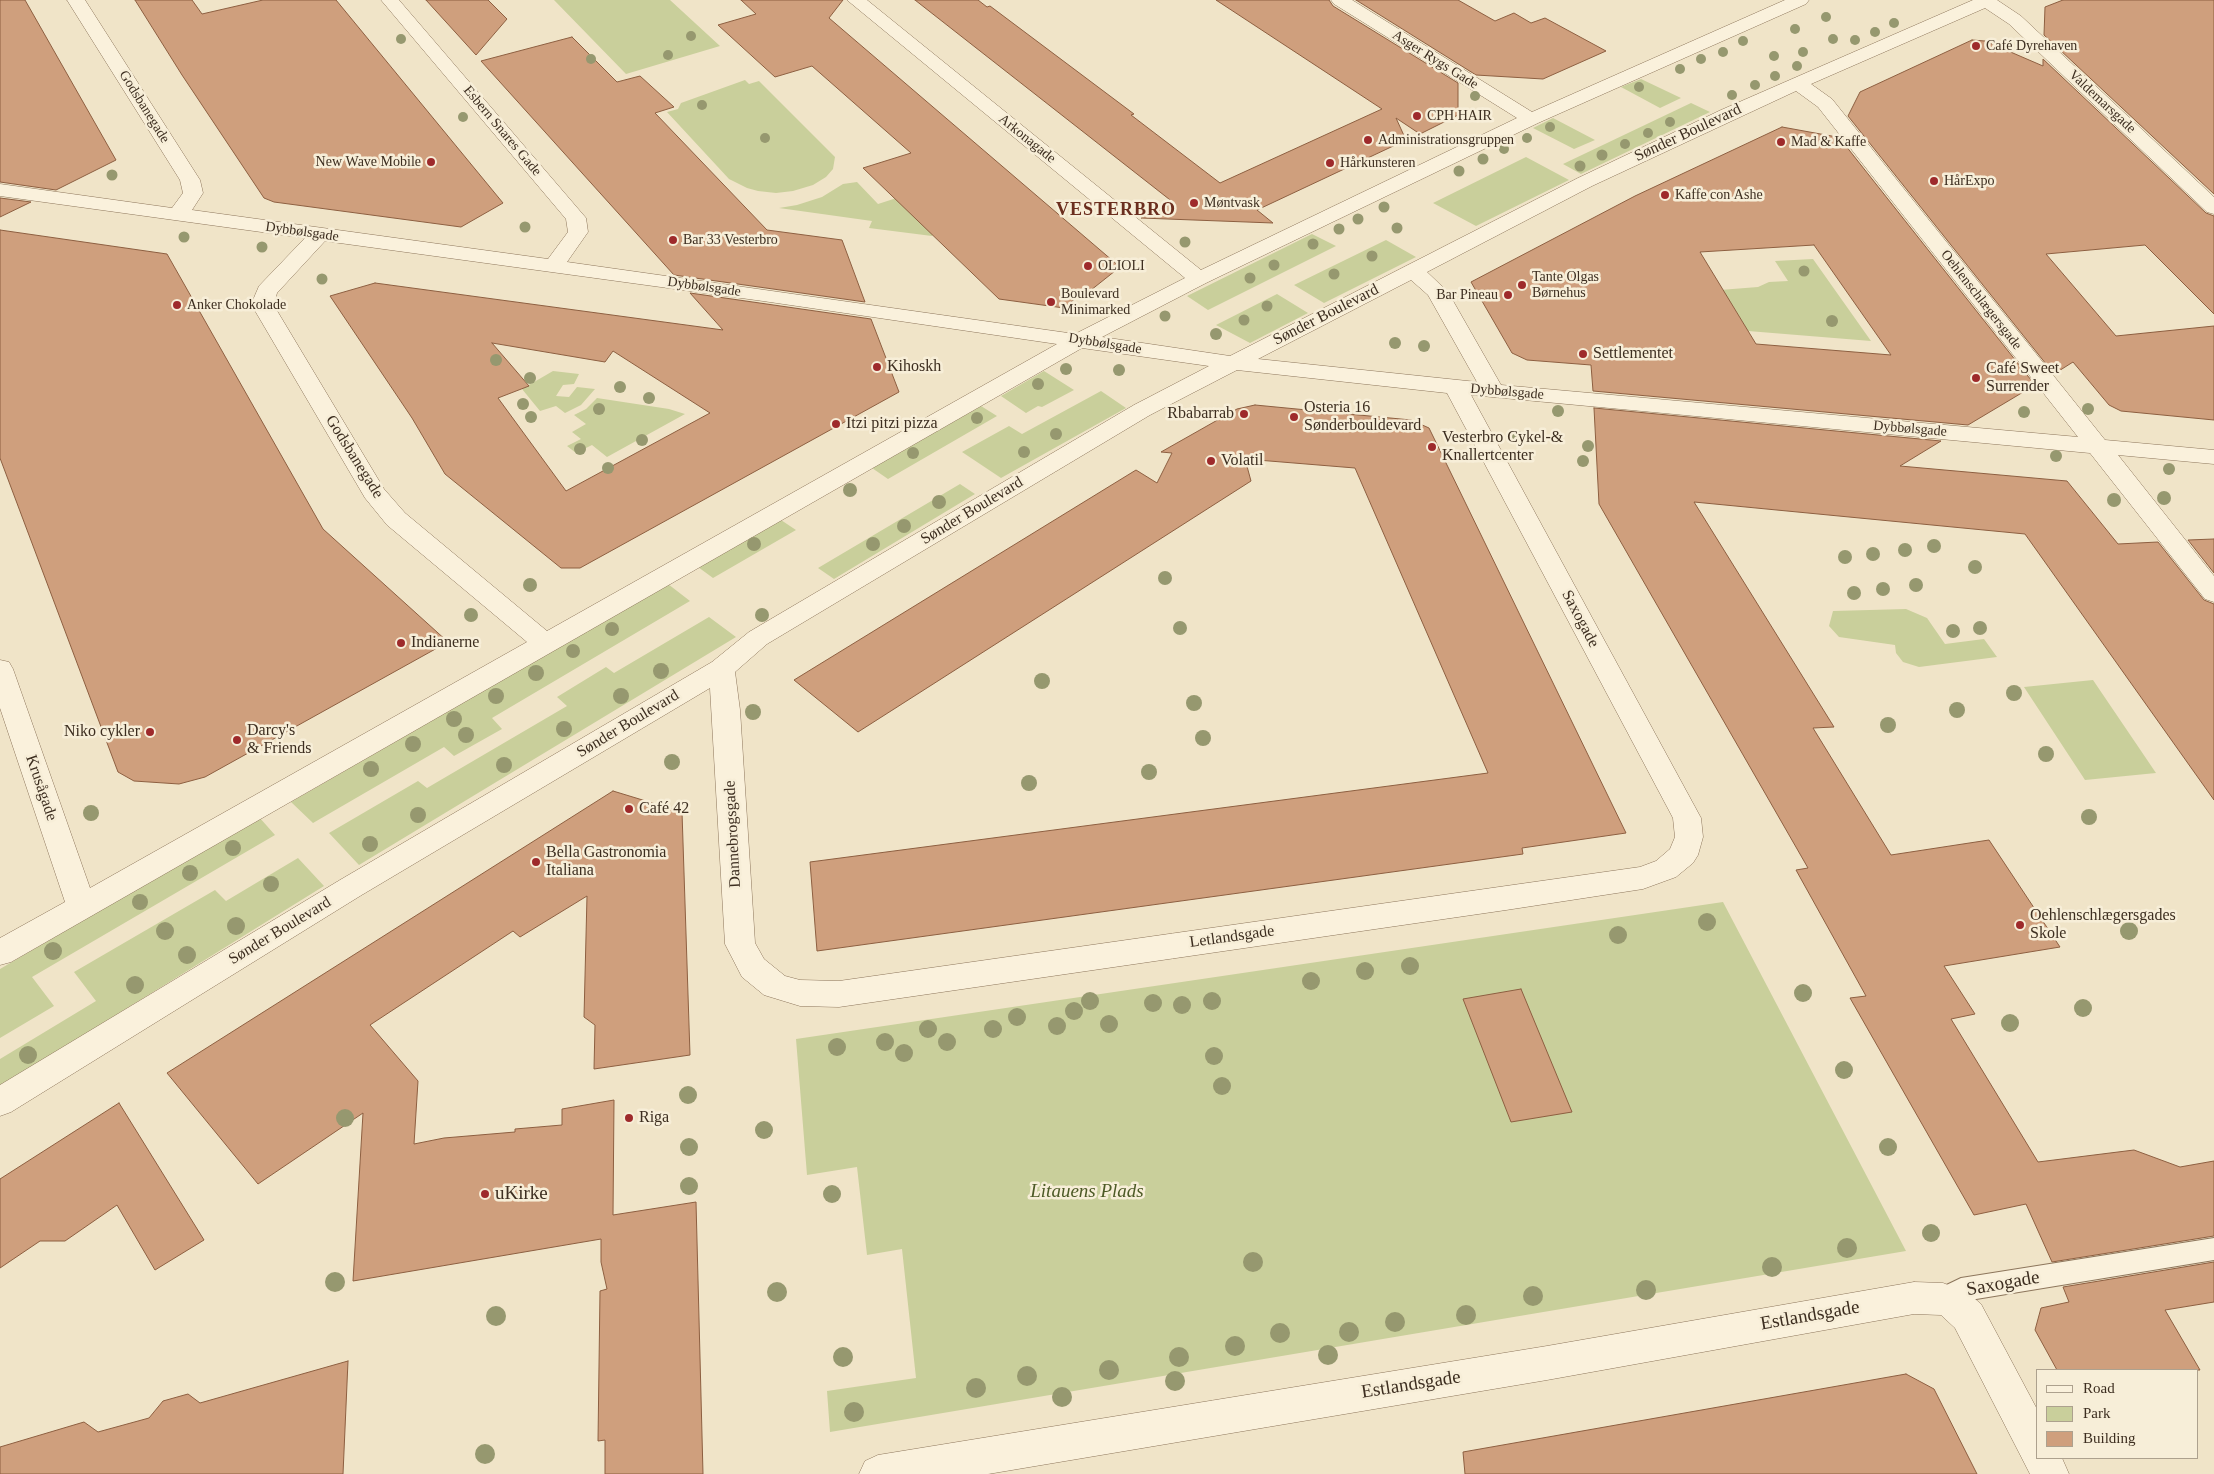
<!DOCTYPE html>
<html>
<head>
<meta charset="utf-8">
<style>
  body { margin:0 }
  #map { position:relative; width:2214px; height:1474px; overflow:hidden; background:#f0e4c8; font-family:"Times New Roman",serif }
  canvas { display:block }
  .legend { position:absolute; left:2036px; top:1369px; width:162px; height:90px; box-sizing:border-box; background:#f7eed8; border:1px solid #ada18e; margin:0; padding:6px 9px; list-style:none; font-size:15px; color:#3d2e20 }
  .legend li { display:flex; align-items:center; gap:10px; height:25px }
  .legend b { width:25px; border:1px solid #ada18e }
</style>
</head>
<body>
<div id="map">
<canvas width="2214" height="1474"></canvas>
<ul class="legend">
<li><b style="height:6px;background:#faf1dc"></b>Road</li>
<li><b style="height:14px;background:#c9cf9b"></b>Park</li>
<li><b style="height:14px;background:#cf9f7d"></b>Building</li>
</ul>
</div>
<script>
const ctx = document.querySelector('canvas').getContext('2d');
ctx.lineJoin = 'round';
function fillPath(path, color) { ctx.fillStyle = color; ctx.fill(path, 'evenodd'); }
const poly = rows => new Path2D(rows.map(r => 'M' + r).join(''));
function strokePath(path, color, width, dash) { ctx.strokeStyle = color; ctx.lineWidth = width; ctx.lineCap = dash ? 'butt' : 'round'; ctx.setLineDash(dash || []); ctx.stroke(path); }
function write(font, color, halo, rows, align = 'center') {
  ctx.font = font + ' "Times New Roman",serif'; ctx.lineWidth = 5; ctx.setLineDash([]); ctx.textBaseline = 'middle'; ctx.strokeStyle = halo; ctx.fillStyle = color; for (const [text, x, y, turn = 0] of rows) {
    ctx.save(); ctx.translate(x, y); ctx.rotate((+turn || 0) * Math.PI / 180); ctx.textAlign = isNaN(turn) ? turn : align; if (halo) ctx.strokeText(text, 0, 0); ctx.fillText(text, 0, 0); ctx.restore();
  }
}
fillPath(poly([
  [554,0,670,0,720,46,626,74],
  [1641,79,1681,98,1660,108,1621,87],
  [745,80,749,84,759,81,835,157,833,169,826,177,813,185,793,191,776,193,758,191,747,188,729,179,667,112,678,109,681,103],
  [1691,103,1710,112,1581,174,1563,164],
  [1553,118,1595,140,1574,149,1533,128],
  [1526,157,1569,180,1476,226,1433,203],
  [857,182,878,204,909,194,942,222,932,236,869,228,872,221,779,208,797,205,822,197,843,184],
  [1312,234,1336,246,1208,310,1187,296],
  [1386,240,1416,257,1324,303,1294,285],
  [1813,259,1871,341,1748,331,1731,303,1707,291,1758,287,1769,282,1788,281,1775,261],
  [1277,294,1308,313,1250,343,1216,325],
  [553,371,579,374,574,384,563,385,556,396,569,397,577,387,595,389,581,405,565,413,556,406,540,411,522,389],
  [1044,371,1074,390,1042,407,1038,406,1026,413,1001,396],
  [1101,391,1126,408,1001,478,962,452,1009,426,1022,434],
  [597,398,669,409,685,414,607,457,592,445,576,453,567,446,581,439,572,432,586,424,574,415,586,409],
  [981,406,997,416,888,479,872,468],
  [960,484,975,494,834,579,818,568],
  [781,520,796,530,713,578,698,567],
  [668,584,690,601,492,718,502,729,454,756,444,747,313,823,291,802],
  [1906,609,1927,618,1945,644,1984,639,1997,657,1919,667,1903,662,1896,653,1895,645,1839,637,1829,626,1833,611],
  [709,617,736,637,359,865,329,833,418,781,427,788,567,706,557,697,606,667,614,673],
  [2093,680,2156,773,2085,780,2024,687],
  [259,817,275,835,32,977,54,1006,0,1038,0,969],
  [298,858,324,886,0,1087,0,1059,96,1001,74,972,215,890,226,901],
  [1723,902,1906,1251,830,1432,827,1391,916,1378,902,1249,867,1255,857,1167,807,1175,796,1039]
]), '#c9cf9b');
const building = poly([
  [0,0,25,0,116,160,56,190,0,182,0,0],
  [135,0,192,0,202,14,263,0,336,0,503,203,461,227,274,202,264,198,182,75,135,0],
  [426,0,488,0,507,19,476,55,426,0],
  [741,0,843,0,829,18,1120,267,1081,298,1077,297,1064,308,999,299,863,168,911,153,812,66,775,77,718,25,756,14,741,0],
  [915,0,978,0,987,7,990,6,1134,114,1131,115,1220,183,1382,109,1216,0,1329,0,1333,6,1458,83,1458,115,1420,134,1396,118,1406,140,1257,210,1273,223,1141,218,1174,203,915,0],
  [1356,0,1458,0,1495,21,1514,13,1531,23,1545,18,1606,51,1543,79,1476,75,1356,0],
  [2063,0,2214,0,2214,194,2044,35,2045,7,2063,0],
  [572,37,617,82,640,76,674,107,655,113,767,230,842,240,865,302,674,275,481,61,572,37],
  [1972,40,1985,41,2043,66,2043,59,2206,213,2214,216,2214,314,2145,245,2046,254,2116,336,2214,326,2214,420,2121,411,2109,405,2073,362,2054,374,1848,116,1860,92,1972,40],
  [1782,127,1837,137,1838,136,2035,385,1968,425,1593,391,1591,365,1527,360,1512,353,1471,282,1635,196,1782,127],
  [1814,245,1891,355,1756,344,1700,252,1814,245],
  [0,198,31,202,0,217,0,198],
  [0,230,167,254,323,529,448,642,205,777,179,784,134,781,118,772,0,458,0,230],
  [375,283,723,330,690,293,871,319,899,392,580,568,561,568,445,474,412,418,330,296,375,283],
  [492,343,605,362,613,351,710,413,566,491,498,398,529,386,492,343],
  [1255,405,1411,420,1429,428,1626,833,1522,848,1523,854,817,951,810,862,1488,773,1355,468,1245,459,1251,481,858,732,794,680,1136,470,1157,483,1172,453,1161,452,1237,409,1255,405],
  [1594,408,1941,441,1900,466,2067,481,2118,544,2158,542,2204,600,2214,604,2214,800,2025,534,1694,502,1834,727,1813,728,1891,855,1989,840,2060,947,1944,966,1975,1014,1951,1019,2038,1162,2134,1150,2180,1167,2214,1161,2214,1236,2052,1262,2026,1204,1974,1215,1850,998,1866,996,1796,870,1808,868,1599,504,1594,408],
  [2214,539,2214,573,2188,540,2214,539],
  [613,791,682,812,690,1055,594,1069,595,1025,584,1017,587,896,520,937,513,931,370,1025,418,1081,414,1144,444,1138,515,1132,515,1129,562,1125,562,1109,614,1100,613,1215,696,1202,703,1474,605,1474,605,1440,598,1441,600,1291,607,1289,601,1262,601,1239,353,1281,363,1113,258,1184,167,1073,613,791],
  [1521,989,1572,1112,1511,1122,1463,999,1521,989],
  [119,1103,204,1240,155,1270,117,1205,65,1241,40,1241,0,1268,0,1179,119,1103],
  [2214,1262,2214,1302,2165,1310,2200,1370,2057,1370,2035,1330,2041,1308,2069,1302,2063,1287,2214,1262],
  [348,1361,343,1474,0,1474,0,1447,84,1422,98,1432,149,1418,163,1401,188,1394,200,1403,348,1361],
  [1906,1374,1934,1389,1977,1474,1465,1474,1463,1452,1906,1374]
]);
fillPath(building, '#cf9f7d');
strokePath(building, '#8d5f41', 1);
const lane = poly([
  [2214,1238,2214,1260,1964,1301,1943,1311,1934,1307,1930,1299,1934,1291,1961,1278,2214,1238]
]);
const street = poly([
  [67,0,85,0,200,180,203,193,192,210,548,259,568,232,566,219,381,0,399,0,586,218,588,232,567,262,1075,334,1185,278,847,0,867,0,1201,270,1517,118,1334,4,1331,0,1352,0,1532,112,1785,0,1809,0,1806,4,1538,123,1206,283,1102,337,1230,356,1578,178,1721,110,1973,0,1997,0,2021,16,2214,197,2214,214,2207,212,2009,24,1985,8,1811,84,1832,99,2105,440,2214,450,2214,464,2118,455,2214,576,2214,602,2205,599,2090,453,1471,395,1701,818,1703,837,1698,855,1693,863,1676,877,1643,889,1506,910,839,1007,800,1006,764,995,742,977,725,944,710,688,360,896,11,1112,0,1116,0,1085,340,880,712,662,749,632,1134,405,1209,366,1082,348,93,915,11,962,0,965,0,938,65,902,0,708,0,660,9,662,13,669,90,888,527,642,387,525,365,498,254,309,253,300,259,286,305,238,0,196,0,184,172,208,183,193,180,180,67,0],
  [1796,91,1818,107,2078,437,1501,385,1448,292,1427,272,1592,186,1796,91],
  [325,241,763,301,1057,344,547,631,405,513,384,489,276,309,275,300,277,293,325,241],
  [1411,280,1428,295,1477,382,1258,359,1411,280],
  [1237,370,1447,393,1673,818,1675,837,1670,849,1656,861,1640,867,1506,886,839,981,800,980,785,976,764,959,755,943,740,710,735,672,767,644,1150,415,1237,370],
  [1914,1282,1943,1283,1968,1293,1981,1304,2038,1411,2038,1458,2062,1458,2069,1474,2030,1474,1955,1328,1941,1315,1914,1314,1547,1380,988,1474,859,1474,865,1461,878,1455,1547,1346,1914,1282]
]);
strokePath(lane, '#8d765c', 2);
strokePath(street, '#8d765c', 1);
fillPath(lane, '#faf1dc');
fillPath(street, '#faf1dc');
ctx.fillStyle = '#96986f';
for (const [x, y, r] of [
  [1826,17,5],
  [1894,23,5],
  [1795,29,5],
  [1875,32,5],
  [691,36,5],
  [401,39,5],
  [1833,39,5],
  [1855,40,5],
  [1743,41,5],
  [1723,52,5],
  [1803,52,5],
  [668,55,5],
  [1774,56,5],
  [591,59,5],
  [1701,59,5],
  [1797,66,5],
  [1680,69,5],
  [1775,76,5],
  [1755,85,5],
  [1639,87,5],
  [1732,95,5],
  [1475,96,5],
  [702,105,5],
  [463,117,5],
  [1670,122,5],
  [1550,127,5],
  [1648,133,5],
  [765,138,5],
  [1527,138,5],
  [1625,144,5],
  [1504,149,5],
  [1602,155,5.5],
  [1483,159,5.5],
  [1580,166,5.5],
  [1459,171,5.5],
  [112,175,5.5],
  [1384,207,5.5],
  [1358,219,5.5],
  [525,227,5.5],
  [1397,228,5.5],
  [1339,229,5.5],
  [184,237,5.5],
  [1185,242,5.5],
  [1313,244,5.5],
  [262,247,5.5],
  [1372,256,5.5],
  [1274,265,5.5],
  [1804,271,5.5],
  [1334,274,5.5],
  [1250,278,5.5],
  [322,279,5.5],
  [1267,306,5.5],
  [1165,316,5.5],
  [1244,320,5.5],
  [1832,321,6],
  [1216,334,6],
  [1395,343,6],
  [1424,346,6],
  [496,360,6],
  [1066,369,6],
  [1119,370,6],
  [530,378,6],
  [1038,384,6],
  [620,387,6],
  [649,398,6],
  [523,404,6],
  [599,409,6],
  [2088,409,6],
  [1558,411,6],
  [2024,412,6],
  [531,417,6],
  [977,418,6],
  [1056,434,6],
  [1518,437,6],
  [642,440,6],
  [1588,446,6],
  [580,449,6],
  [1024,452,6],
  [913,453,6],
  [2056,456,6],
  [1583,461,6],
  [608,468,6],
  [2169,469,6],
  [850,490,7],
  [2164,498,7],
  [2114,500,7],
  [939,502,7],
  [904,526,7],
  [754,544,7],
  [873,544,7],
  [1934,546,7],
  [1905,550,7],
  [1873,554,7],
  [1845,557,7],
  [1975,567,7],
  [1165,578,7],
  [530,585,7],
  [1916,585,7],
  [1883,589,7],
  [1854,593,7],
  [471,615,7],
  [762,615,7],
  [1180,628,7],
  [1980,628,7],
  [612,629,7],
  [1953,631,7],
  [573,651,7],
  [661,671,8],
  [536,673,8],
  [1042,681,8],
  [2014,693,8],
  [496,696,8],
  [621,696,8],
  [1194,703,8],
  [1957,710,8],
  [753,712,8],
  [454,719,8],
  [1888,725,8],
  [564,729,8],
  [466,735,8],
  [1203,738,8],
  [413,744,8],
  [2046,754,8],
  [672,762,8],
  [504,765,8],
  [371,769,8],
  [1149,772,8],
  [1029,783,8],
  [91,813,8],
  [418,815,8],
  [2089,817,8],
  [370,844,8],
  [233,848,8],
  [190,873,8],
  [271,884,8],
  [140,902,8],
  [1707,922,9],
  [236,926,9],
  [165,931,9],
  [2129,931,9],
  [1618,935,9],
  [53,951,9],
  [187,955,9],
  [1410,966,9],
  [1365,971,9],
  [1311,981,9],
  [135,985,9],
  [1803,993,9],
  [1090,1001,9],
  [1212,1001,9],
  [1153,1003,9],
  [1182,1005,9],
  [2083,1008,9],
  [1074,1011,9],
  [1017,1017,9],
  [2010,1023,9],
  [1109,1024,9],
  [1057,1026,9],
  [928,1029,9],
  [993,1029,9],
  [885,1042,9],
  [947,1042,9],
  [837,1047,9],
  [904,1053,9],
  [28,1055,9],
  [1214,1056,9],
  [1844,1070,9],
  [1222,1086,9],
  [688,1095,9],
  [345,1118,9],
  [764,1130,9],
  [689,1147,9],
  [1888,1147,9],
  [689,1186,9],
  [832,1194,9],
  [1931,1233,9],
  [1847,1248,10],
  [1253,1262,10],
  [1772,1267,10],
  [335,1282,10],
  [1646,1290,10],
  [777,1292,10],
  [1533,1296,10],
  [1466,1315,10],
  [496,1316,10],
  [1395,1322,10],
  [1349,1332,10],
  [1280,1333,10],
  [1235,1346,10],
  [1328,1355,10],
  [843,1357,10],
  [1179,1357,10],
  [1109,1370,10],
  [1027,1376,10],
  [1175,1381,10],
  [976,1388,10],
  [1062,1397,10],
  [854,1412,10],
  [485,1454,10]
]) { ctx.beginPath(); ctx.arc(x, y, r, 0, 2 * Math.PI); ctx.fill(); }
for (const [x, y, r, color] of [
  [1976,46,5,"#9e2a2b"],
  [1417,116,5,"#9e2a2b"],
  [1368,140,5,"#9e2a2b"],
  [1781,142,5,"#9e2a2b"],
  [431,162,5,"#9e2a2b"],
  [1330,163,5,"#9e2a2b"],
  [1934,181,5,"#9e2a2b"],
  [1665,195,5,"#9e2a2b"],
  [1194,203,5,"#9e2a2b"],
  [673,240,5,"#9e2a2b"],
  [1088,266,5,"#9e2a2b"],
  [1522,285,5,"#9e2a2b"],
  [1508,295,5,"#9e2a2b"],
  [1051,302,5,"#9e2a2b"],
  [177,305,5,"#9e2a2b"],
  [1583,354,5,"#9e2a2b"],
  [877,367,5,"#9e2a2b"],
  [1976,378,5,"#9e2a2b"],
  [1244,414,5,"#9e2a2b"],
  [1294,417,5,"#9e2a2b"],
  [836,424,5,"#9e2a2b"],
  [1432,447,5,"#9e2a2b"],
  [1211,461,5,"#9e2a2b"],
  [401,643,5,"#9e2a2b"],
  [150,732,5,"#9e2a2b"],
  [237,740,5,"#9e2a2b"],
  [629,809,5,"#9e2a2b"],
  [536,862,5,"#9e2a2b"],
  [2020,925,5,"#9e2a2b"],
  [629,1118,5,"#9e2a2b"],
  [485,1194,5,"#9e2a2b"]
]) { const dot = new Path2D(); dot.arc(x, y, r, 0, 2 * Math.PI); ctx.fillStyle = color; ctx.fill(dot); strokePath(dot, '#f7eed8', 2); }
write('14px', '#3d2e20', '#f7eed8', [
  ["Café Dyrehaven",1986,46],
  ["CPH HAIR",1427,116],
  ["Administrationsgruppen",1378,140],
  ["Mad & Kaffe",1791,142],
  ["New Wave Mobile",421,162,"right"],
  ["Hårkunsteren",1340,163],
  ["HårExpo",1944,181],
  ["Kaffe con Ashe",1675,195],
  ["Møntvask",1204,203],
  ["Bar 33 Vesterbro",683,240],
  ["OLIOLI",1098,266],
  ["Tante Olgas",1532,277],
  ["Børnehus",1532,293],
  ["Boulevard",1061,294],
  ["Minimarked",1061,310],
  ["Bar Pineau",1498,295,"right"],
  ["Anker Chokolade",187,305]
], 'left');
write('14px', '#3d2e20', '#f7eed8', [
  ["Asger Rygs Gade",1435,60,32],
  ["Valdemarsgade",2102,102,43],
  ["Godsbanegade",144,107,58],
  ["Esbern Snares Gade",502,131,50],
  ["Arkonagade",1027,139,39],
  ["Dybbølsgade",302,232,8],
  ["Dybbølsgade",704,287,8],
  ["Oehlenschlægersgade",1981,300,52],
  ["Dybbølsgade",1105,344,9],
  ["Dybbølsgade",1507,392,5],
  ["Dybbølsgade",1910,429,5]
]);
write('16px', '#3d2e20', '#f7eed8', [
  ["Sønder Boulevard",1688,133,-25],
  ["Sønder Boulevard",1326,315,-27],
  ["Godsbanegade",354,457,58],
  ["Sønder Boulevard",972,511,-31],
  ["Saxogade",1580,619,62],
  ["Sønder Boulevard",628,724,-31],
  ["Krusågade",41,788,71],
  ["Dannebrogsgade",733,834,-93],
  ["Sønder Boulevard",280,931,-31],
  ["Letlandsgade",1232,937,-8]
]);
write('16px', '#3d2e20', '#f7eed8', [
  ["Settlementet",1593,354],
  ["Kihoskh",887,367],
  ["Café Sweet",1986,369],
  ["Surrender",1986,387],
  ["Osteria 16",1304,408],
  ["Sønderbouldevard",1304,426],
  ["Rbabarrab",1234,414,"right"],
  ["Itzi pitzi pizza",846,424],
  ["Vesterbro Cykel-&",1442,438],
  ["Knallertcenter",1442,456],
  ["Volatil",1221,461],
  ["Indianerne",411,643],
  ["Darcy's",247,731],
  ["& Friends",247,749],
  ["Niko cykler",140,732,"right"],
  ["Café 42",639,809],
  ["Bella Gastronomia",546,853],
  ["Italiana",546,871],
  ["Oehlenschlægersgades",2030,916],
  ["Skole",2030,934],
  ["Riga",639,1118]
], 'left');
ctx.letterSpacing = '1px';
write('bold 18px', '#6b2e1e', '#f7eed8', [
  ["VESTERBRO",1116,210]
]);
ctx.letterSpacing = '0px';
write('italic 19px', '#4d5a26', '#f7eed8', [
  ["Litauens Plads",1087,1192]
]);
write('19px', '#3d2e20', '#f7eed8', [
  ["uKirke",495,1194]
], 'left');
write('19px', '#3d2e20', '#f7eed8', [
  ["Saxogade",2003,1284,-10],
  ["Estlandsgade",1810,1316,-10],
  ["Estlandsgade",1411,1385,-9]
]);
</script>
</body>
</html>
